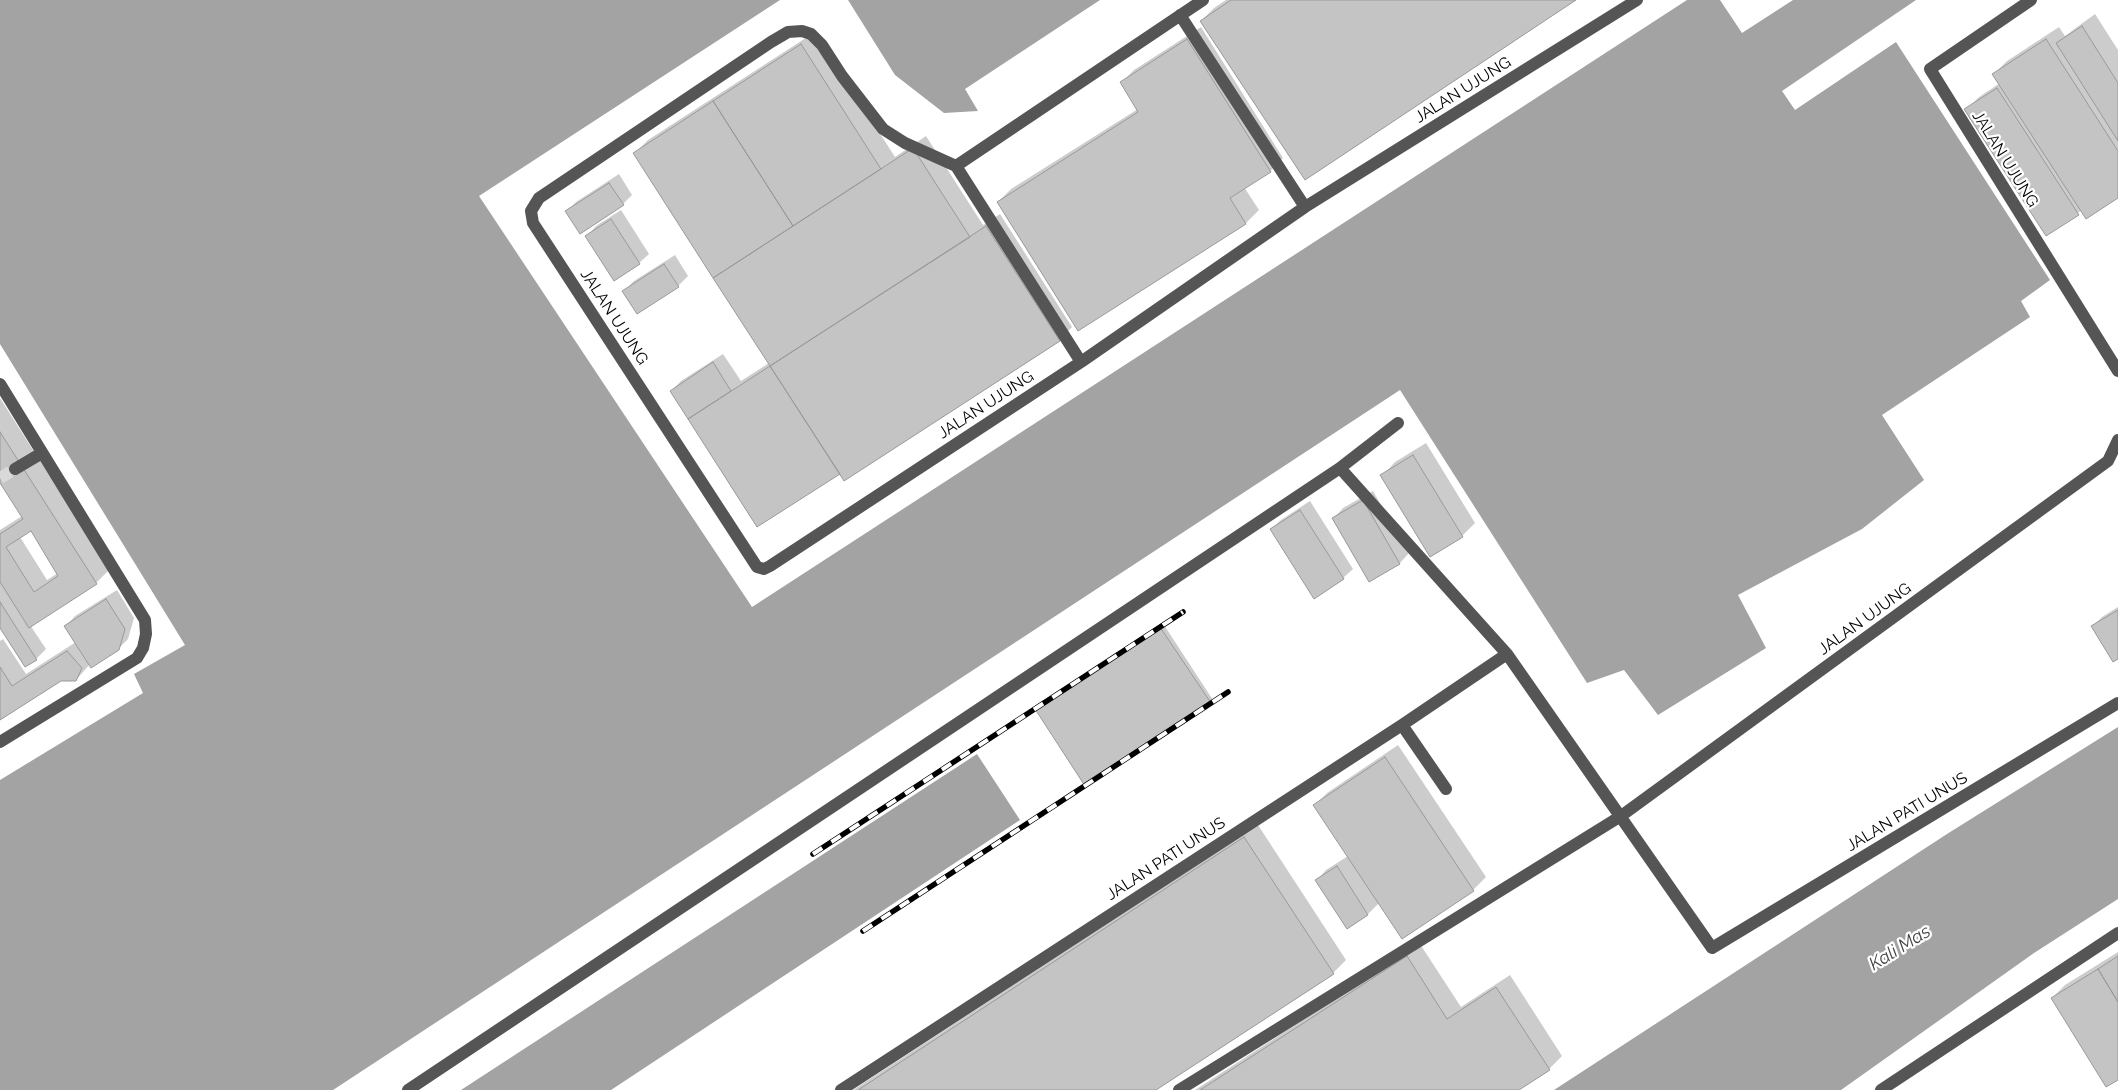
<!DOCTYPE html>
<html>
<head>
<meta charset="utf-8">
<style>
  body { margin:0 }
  canvas { display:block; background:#fff }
</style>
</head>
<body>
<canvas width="2118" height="1090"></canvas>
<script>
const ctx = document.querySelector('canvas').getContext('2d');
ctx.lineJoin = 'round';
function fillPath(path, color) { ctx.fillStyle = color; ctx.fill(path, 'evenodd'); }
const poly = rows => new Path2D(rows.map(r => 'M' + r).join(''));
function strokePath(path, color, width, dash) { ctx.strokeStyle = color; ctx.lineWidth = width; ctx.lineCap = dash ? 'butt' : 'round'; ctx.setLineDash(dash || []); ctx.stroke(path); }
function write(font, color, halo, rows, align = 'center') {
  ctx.font = font + ' Raleway,sans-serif'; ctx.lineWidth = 4.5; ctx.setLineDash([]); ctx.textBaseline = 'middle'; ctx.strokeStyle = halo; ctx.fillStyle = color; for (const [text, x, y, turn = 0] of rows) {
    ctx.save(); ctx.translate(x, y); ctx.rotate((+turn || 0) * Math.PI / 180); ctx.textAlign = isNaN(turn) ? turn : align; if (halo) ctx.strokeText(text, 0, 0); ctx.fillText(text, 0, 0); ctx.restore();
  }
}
fillPath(poly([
  [0,0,780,0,479,196,752,607,1687,0,1720,0,1742,33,1793,0,1916,0,1782,91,1795,110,1896,42,2050,280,2021,301,2030,317,1882,415,1924,480,1862,529,1738,595,1766,648,1658,715,1624,670,1587,683,1400,390,333,1090,0,1090,0,780,143,693,134,674,185,645,0,344],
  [848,0,1100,0,965,89,978,111,944,113,895,75],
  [2118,727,2118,899,2034,953,1841,1090,1554,1090,1947,834],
  [977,754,1020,820,611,1090,461,1090]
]), '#a3a3a3');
fillPath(poly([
  [1226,0,1574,0,1201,21,1214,8],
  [2095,14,2118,50,2118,197,2082,210,2046,235,1966,110,1979,97,2000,83,1994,74,2007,61,2059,27,2065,36],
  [1201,27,1283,158,1270,171,1244,187,1259,210,1246,223,1078,329,998,202,1011,189,1138,109,1121,83,1134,70],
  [815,32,895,157,926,136,983,225,1000,214,1072,327,1059,340,840,472,758,525,671,391,681,381,723,354,741,381,769,363,635,153,648,140],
  [619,174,632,195,623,204,567,211,576,202],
  [621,210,649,254,639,263,587,236,596,226],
  [675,255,688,276,678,286,638,312,624,291,634,281],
  [0,398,109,570,96,583,30,625,46,649,36,659,0,626,0,530,22,516,0,481],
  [31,530,58,573,47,580,20,537],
  [1426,443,1475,523,1462,536,1382,476,1395,462],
  [1373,491,1409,553,1400,563,1370,580,1334,518,1343,508],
  [1310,501,1353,569,1343,578,1271,529,1281,520],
  [117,590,134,618,128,639,118,649,90,664,76,680,61,679,0,719,0,641,3,639,26,674,76,642,66,626,75,616],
  [2118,607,2118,658,2093,626,2102,617],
  [1164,625,1213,700,1210,702,1036,709],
  [1398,745,1486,877,1473,890,1379,903,1368,914,1347,927,1317,880,1326,870,1348,856,1314,806,1327,793],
  [1258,825,1346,960,1333,973,1154,1090,853,1090],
  [1420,944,1461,1007,1510,975,1562,1056,1549,1069,1517,1090,1195,1090],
  [2118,952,2118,1078,2052,998,2065,985]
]), '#0003');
const building = poly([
  [1231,0,1576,0,1305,180,1200,21,1231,0],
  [2082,26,2118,83,2118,141,2056,43,2082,26],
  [1187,39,1271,172,1230,198,1246,224,1078,331,997,202,1138,112,1120,82,1187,39],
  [2046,39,2118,151,2118,198,2086,219,1992,74,2046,39],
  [801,44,881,169,793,226,713,101,801,44],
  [1997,88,2079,215,2046,236,1964,109,1997,88],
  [713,101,793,226,713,278,633,153,713,101],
  [913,148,970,237,770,366,713,278,913,148],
  [609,183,624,205,580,234,565,211,609,183],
  [611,219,640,264,614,281,585,236,611,219],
  [986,226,1060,341,844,481,770,366,986,226],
  [664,264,679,287,637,314,622,291,664,264],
  [713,362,731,391,688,419,670,391,713,362],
  [770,366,840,474,757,527,688,419,770,366],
  [0,432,97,584,29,628,0,582,0,534,23,519,0,483,0,432],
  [31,531,58,576,34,592,6,547,31,531],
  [1413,455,1463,537,1430,557,1380,475,1413,455],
  [1363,500,1400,564,1369,582,1332,518,1363,500],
  [1300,510,1344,579,1314,599,1270,529,1300,510],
  [106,599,125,629,119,650,91,668,64,626,106,599],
  [0,602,37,660,25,667,0,628,0,602],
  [2118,610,2118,659,2113,662,2091,626,2118,610],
  [1160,627,1211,703,1085,786,1035,709,1160,627],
  [67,651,82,668,76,681,61,681,0,720,0,667,12,686,67,651],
  [1385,757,1474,891,1402,939,1313,805,1385,757],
  [1244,837,1334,974,1156,1090,858,1090,1244,837],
  [1337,866,1368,915,1347,929,1315,880,1337,866],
  [1407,956,1447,1019,1496,987,1550,1070,1519,1090,1200,1090,1407,956],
  [2118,956,2118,1002,2098,969,2118,956],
  [2098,969,2118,1002,2118,1080,2106,1087,2051,998,2098,969]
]);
fillPath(building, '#c4c4c4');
strokePath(building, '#999', 1);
strokePath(poly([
  [0,478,15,469]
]), '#d9d9d9', 12, [12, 6]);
strokePath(poly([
  [2031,0,1930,69,2118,371],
  [1180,15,1305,207,1081,362,770,566,764,569,757,567,533,223,531,211,539,198,771,42,788,32,802,31,811,34,822,45,842,76,883,129,905,143,956,166,1203,0],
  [956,166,1081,362],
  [1305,207,1637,0],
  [0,384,145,620,146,634,143,648,137,658,0,742],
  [1340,468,1398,423],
  [15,469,42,453],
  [1402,725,1446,789],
  [408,1090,1340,468,1507,654,1712,948,2118,703],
  [841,1090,1402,725,1507,654],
  [1179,1090,1621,816,2108,461,2118,440],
  [1881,1090,2118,933]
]), '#555', 12);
const rail = poly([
  [813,854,1183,612],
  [863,931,1228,692]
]);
strokePath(rail, '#000', 5.5);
strokePath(rail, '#fff', 4, [11]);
write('16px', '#000', '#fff', [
  ["JALAN UJUNG",1463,90,-32],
  ["JALAN UJUNG",2005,159,58],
  ["JALAN UJUNG",614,317,57],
  ["JALAN UJUNG",986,405,-33],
  ["JALAN UJUNG",1865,619,-36],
  ["JALAN PATI UNUS",1907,812,-31],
  ["JALAN PATI UNUS",1166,859,-33]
]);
write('italic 18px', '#444', '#fff', [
  ["Kali Mas",1900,948,-32]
]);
</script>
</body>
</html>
